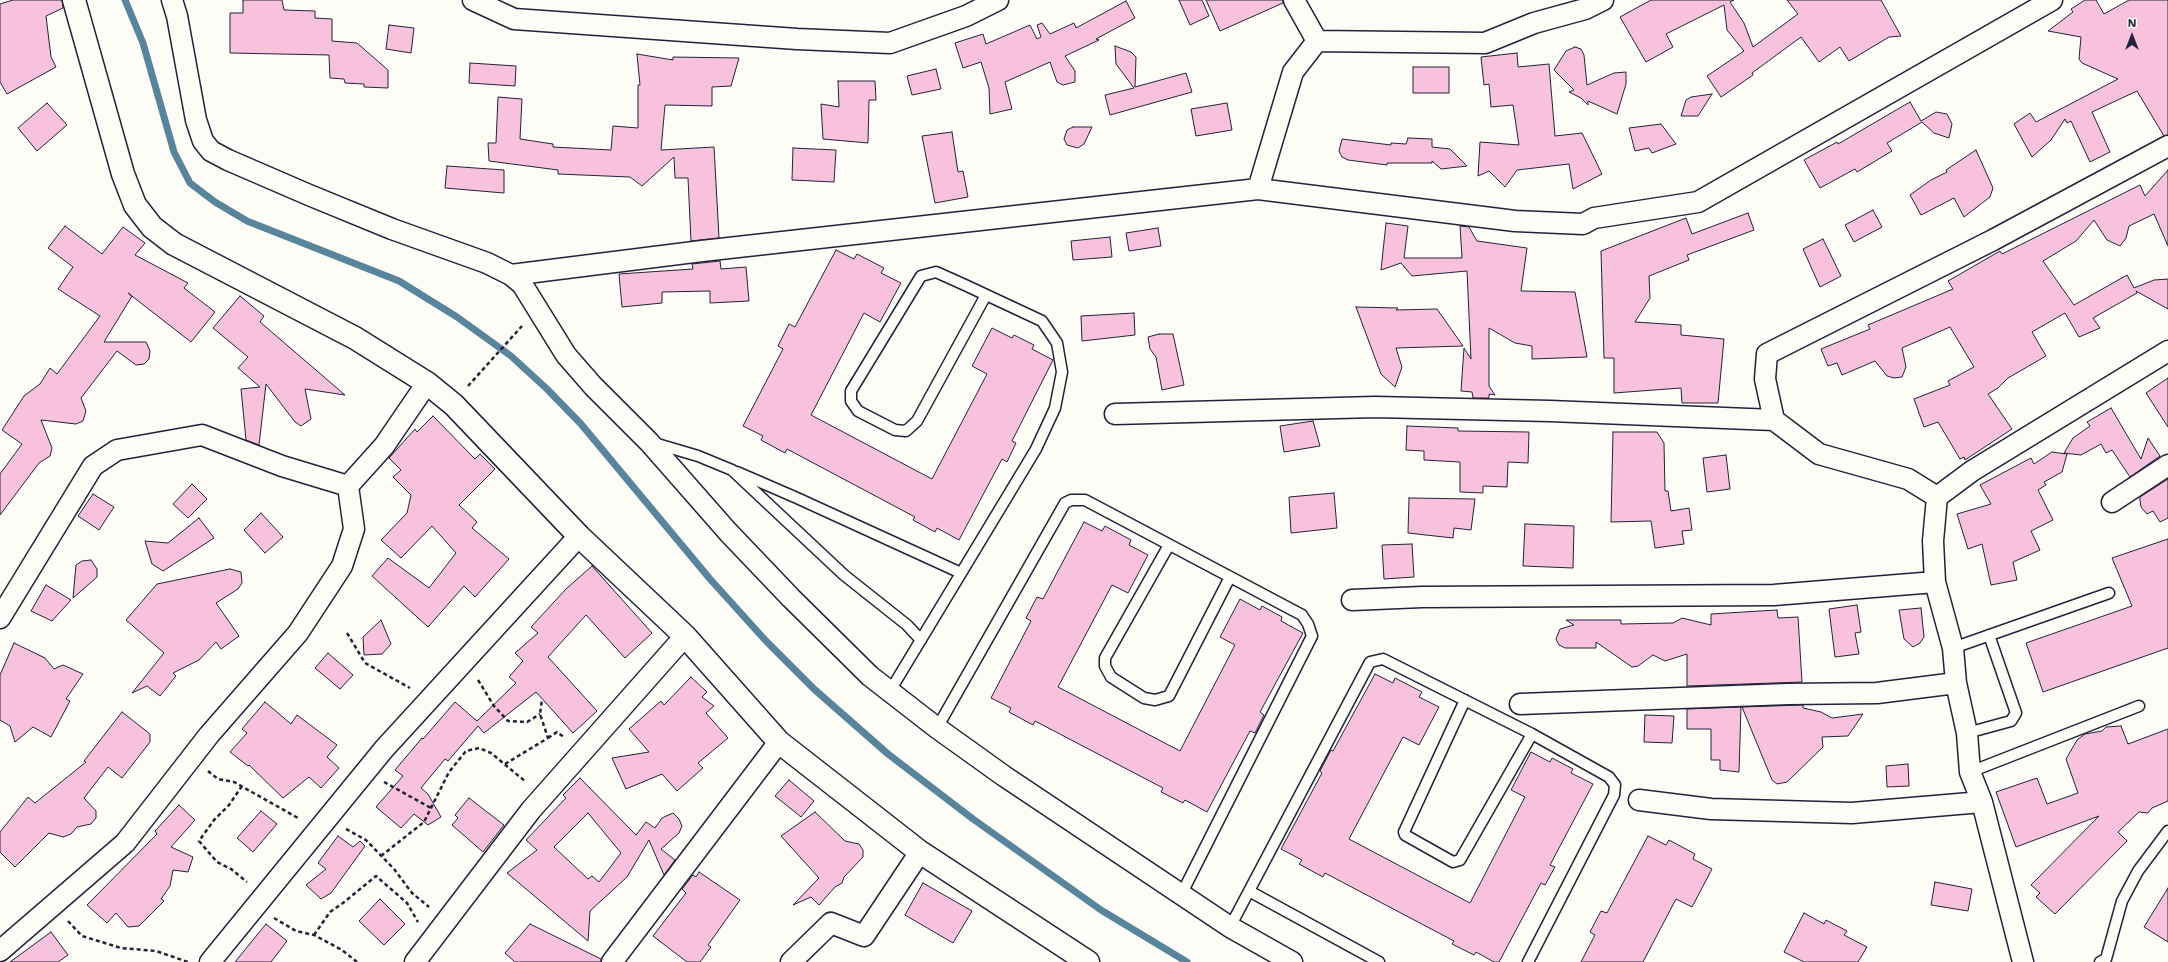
<!DOCTYPE html>
<html>
<head>
<meta charset="utf-8">
<style>
  body { margin:0 }
  #map { position:relative; width:2168px; height:962px; overflow:hidden; background:#fdfcf7; font-family:"Shantell Sans",sans-serif }
  canvas { display:block }
  .north { position:absolute; left:2112px; top:16px; width:40px; height:40px; -webkit-text-stroke:3px #fdfcf7; paint-order:stroke; rotate:0deg; font-size:11px; font-weight:700; line-height:16px; text-align:center; color:#22223b }
  .north::after { content:''; display:block; margin:auto; width:14px; height:18px; background:#22223b; clip-path:polygon(50% 0,100% 100%,50% 72%,0 100%) }
</style>
</head>
<body>
<div id="map">
<canvas width="2168" height="962"></canvas>
<div class="north">N</div>
</div>
<script>
const ctx = document.querySelector('canvas').getContext('2d');
ctx.lineJoin = 'round';
const poly = rows => new Path2D(rows.map(r => 'M' + r).join(''));
function strokePath(path, color, width, dash) { ctx.strokeStyle = color; ctx.lineWidth = width; ctx.lineCap = dash ? 'butt' : 'round'; ctx.setLineDash(dash || []); ctx.stroke(path); }
function fillPath(path, color) { ctx.fillStyle = color; ctx.fill(path, 'evenodd'); }
strokePath(poly([
  [125,0,143,43,174,152,190,183,215,202,247,221,399,281,457,317,511,356,547,389,581,424,710,579,766,641,814,689,888,754,973,819,1101,910,1187,962]
]), '#59859c', 7);
const building = poly([
  [13,0,62,0,63,8,46,16,51,57,56,67,7,94,0,82,0,4,13,0],
  [243,0,282,0,284,10,315,11,315,18,332,19,332,41,357,43,388,70,388,88,364,87,364,84,345,83,344,79,330,78,329,55,230,53,230,13,243,13,243,0],
  [1179,0,1202,0,1209,16,1190,25,1179,0],
  [1206,0,1283,0,1283,3,1220,31,1206,0],
  [1651,0,1734,0,1730,2,1744,23,1753,47,1798,14,1787,0,1881,0,1901,36,1889,37,1849,61,1840,47,1819,62,1801,37,1752,73,1753,75,1721,97,1707,76,1744,51,1727,30,1724,5,1666,34,1673,47,1646,62,1620,17,1651,0],
  [2085,0,2096,0,2104,14,2129,0,2168,0,2168,135,2164,136,2137,91,2092,112,2110,152,2090,162,2071,121,2067,123,2065,119,2051,140,2032,157,2014,124,2030,113,2036,122,2118,79,2082,63,2079,59,2081,37,2048,31,2073,12,2071,9,2085,0],
  [1126,1,1135,18,1096,39,1099,40,1065,56,1075,71,1075,82,1063,85,1057,82,1050,62,1005,82,1012,109,990,114,989,88,981,62,963,68,955,43,983,34,986,44,1030,25,1037,39,1041,37,1037,25,1042,23,1050,34,1074,23,1076,28,1126,1],
  [389,25,414,28,411,53,386,49,389,25],
  [1115,46,1131,52,1136,57,1135,87,1186,73,1192,92,1110,115,1105,95,1134,88,1116,64,1115,46],
  [1575,47,1581,49,1584,55,1587,85,1614,73,1626,72,1626,84,1617,114,1588,101,1588,105,1581,98,1569,92,1574,90,1554,70,1566,51,1575,47],
  [1517,53,1518,67,1549,64,1555,136,1582,133,1602,174,1573,189,1569,164,1517,170,1505,187,1489,171,1478,176,1480,142,1519,145,1513,105,1491,107,1489,84,1484,85,1481,57,1517,53],
  [637,54,673,60,673,57,739,58,731,86,712,87,712,106,665,105,661,150,714,147,719,238,691,241,688,178,675,178,674,157,642,186,630,177,558,174,558,170,489,161,488,143,496,143,498,97,522,99,520,139,553,144,553,147,611,150,613,126,638,128,638,85,640,85,637,54],
  [470,63,516,66,515,86,469,83,470,63],
  [1413,67,1449,67,1449,93,1413,93,1413,67],
  [936,69,941,89,912,95,907,76,936,69],
  [838,81,875,81,876,100,869,100,868,143,823,139,821,104,839,107,838,81],
  [1712,94,1698,116,1681,116,1686,100,1691,97,1712,94],
  [1910,102,1921,121,1936,112,1947,114,1952,124,1949,138,1934,133,1922,122,1887,143,1892,151,1857,172,1855,169,1820,188,1804,160,1837,142,1838,144,1910,102],
  [47,103,67,125,37,151,18,128,47,103],
  [1227,103,1232,130,1196,136,1191,109,1227,103],
  [1661,124,1676,144,1652,153,1649,148,1635,151,1629,128,1661,124],
  [1073,127,1092,127,1084,144,1078,148,1067,145,1064,139,1067,130,1073,127],
  [952,132,958,172,963,171,968,197,935,203,922,136,952,132],
  [1408,138,1432,139,1432,147,1450,149,1467,166,1441,169,1432,161,1432,163,1387,163,1387,165,1348,160,1342,157,1339,151,1342,139,1391,145,1391,143,1406,144,1408,138],
  [793,148,836,150,834,182,792,180,793,148],
  [1976,150,1993,188,1990,197,1964,217,1954,198,1921,215,1910,195,1931,180,1947,172,1946,170,1976,150],
  [447,166,504,170,504,193,445,188,447,166],
  [2168,170,2168,246,2154,214,2129,226,2126,238,2120,246,2107,240,2094,220,2076,241,2043,261,2074,305,2127,275,2134,288,2154,280,2168,279,2168,309,2136,291,2137,293,2093,318,2100,328,2079,337,2065,313,2032,332,2046,356,2008,378,1998,388,1988,394,2012,429,1965,460,1964,457,1960,459,1938,422,1924,427,1914,399,1950,385,1948,381,1974,367,1950,327,1902,348,1906,367,1902,377,1894,378,1887,376,1875,361,1842,375,1837,363,1828,366,1821,349,1870,329,1868,325,1953,289,1948,281,2000,251,2002,254,2140,185,2145,196,2168,170],
  [1873,210,1882,227,1854,242,1845,225,1873,210],
  [1748,213,1754,230,1687,255,1689,260,1649,276,1650,298,1635,322,1681,325,1681,335,1724,339,1718,403,1682,403,1681,388,1614,393,1614,358,1604,358,1601,251,1686,218,1692,234,1748,213],
  [1386,223,1408,226,1404,258,1462,258,1460,226,1469,227,1477,241,1527,248,1521,291,1575,292,1587,357,1532,359,1532,346,1515,343,1489,328,1489,386,1495,395,1489,394,1489,398,1473,398,1472,392,1461,391,1464,348,1471,359,1467,271,1412,276,1401,263,1381,270,1386,223],
  [65,226,102,254,123,227,145,243,135,255,188,283,184,288,215,312,191,342,128,293,132,296,104,342,146,342,150,351,149,359,144,364,136,365,117,351,81,398,86,411,83,421,76,424,41,420,52,448,50,456,39,463,0,515,0,474,22,444,2,430,24,396,40,384,50,368,57,374,100,316,58,289,73,267,48,248,65,226],
  [1158,228,1161,246,1129,251,1126,233,1158,228],
  [1110,237,1112,257,1073,260,1071,241,1110,237],
  [1823,239,1841,276,1820,287,1803,249,1823,239],
  [836,250,854,259,857,254,884,268,881,273,901,283,880,322,864,313,811,415,932,479,987,374,972,366,992,328,1012,338,1014,335,1034,345,1032,349,1053,360,1012,441,1016,443,1007,462,1002,459,959,540,937,528,935,532,913,520,915,517,787,449,785,453,761,440,763,436,743,426,783,349,778,346,789,324,795,327,836,250],
  [720,261,721,269,746,267,749,301,710,303,710,291,662,292,662,303,622,307,619,274,693,269,692,264,720,261],
  [240,296,264,316,260,322,345,395,305,389,311,419,301,426,295,422,266,384,259,445,246,440,241,389,260,387,238,368,248,357,213,328,240,296],
  [1356,307,1398,308,1396,310,1437,309,1463,346,1396,348,1402,367,1395,387,1381,374,1356,307],
  [1134,313,1135,335,1082,341,1081,316,1134,313],
  [1159,334,1173,334,1184,385,1162,390,1156,357,1150,349,1148,337,1159,334],
  [2168,378,2168,427,2146,393,2168,378],
  [2111,408,2141,459,2148,438,2160,456,2130,477,2112,450,2106,453,2101,444,2081,455,2064,453,2073,438,2090,426,2087,422,2111,408],
  [433,416,475,459,480,454,495,469,459,505,477,522,472,528,509,559,475,597,464,586,428,627,372,576,388,558,429,588,456,553,432,526,401,558,381,540,407,513,411,495,393,477,401,470,389,458,415,429,417,432,433,416],
  [1313,421,1320,446,1284,452,1280,426,1313,421],
  [1407,426,1458,428,1458,431,1529,432,1528,463,1508,462,1507,487,1483,486,1483,493,1460,492,1460,462,1424,460,1424,451,1406,450,1407,426],
  [1613,432,1657,432,1664,443,1665,491,1668,491,1671,511,1689,508,1692,530,1682,531,1684,544,1655,548,1651,521,1611,522,1613,432],
  [2052,452,2067,454,2062,472,2044,482,2046,485,2038,490,2053,520,2031,531,2040,550,2013,562,2017,580,1991,585,1982,544,1968,549,1957,514,1991,504,1980,485,2031,458,2034,464,2052,452],
  [1726,455,1730,489,1707,492,1703,458,1726,455],
  [2168,479,2168,518,2160,522,2153,511,2147,514,2141,507,2140,500,2140,497,2168,479],
  [192,484,207,499,188,518,173,504,192,484],
  [1334,493,1337,528,1291,533,1289,497,1334,493],
  [93,494,114,507,99,530,78,516,93,494],
  [1409,498,1475,499,1471,530,1454,528,1453,538,1408,533,1409,498],
  [261,513,283,537,265,553,244,530,261,513],
  [199,518,214,538,163,571,152,564,145,541,168,543,199,518],
  [1084,522,1102,531,1105,526,1131,540,1129,545,1148,555,1128,593,1112,585,1058,687,1180,751,1235,645,1220,637,1240,599,1260,610,1262,606,1282,617,1281,621,1303,633,1260,712,1264,715,1255,733,1250,731,1207,812,1185,800,1183,803,1161,792,1163,788,1035,721,1033,725,1009,712,1011,708,991,698,1031,621,1026,618,1037,597,1043,599,1084,522],
  [1525,524,1574,526,1573,568,1523,566,1525,524],
  [2168,539,2168,648,2043,692,2026,643,2132,606,2112,558,2168,539],
  [1412,544,1414,577,1384,579,1382,545,1412,544],
  [91,560,97,569,97,577,73,598,76,565,82,561,91,560],
  [592,566,652,633,625,658,586,615,548,657,597,711,573,733,536,692,484,733,478,726,448,761,445,759,421,788,428,794,441,817,428,825,414,814,401,828,376,807,403,776,395,770,422,738,423,739,455,702,477,721,516,683,509,677,523,661,515,653,538,633,531,627,566,589,592,566],
  [230,569,241,572,242,583,238,589,216,603,239,636,221,649,216,642,199,660,173,673,176,676,160,696,147,686,132,693,164,653,126,620,157,584,230,569],
  [46,585,71,600,52,621,31,611,46,585],
  [1857,605,1861,632,1855,633,1859,654,1835,657,1829,609,1857,605],
  [1921,608,1924,637,1920,643,1913,647,1904,639,1899,610,1921,608],
  [1777,610,1778,618,1798,617,1802,682,1687,686,1687,654,1665,661,1653,655,1638,666,1632,667,1596,642,1596,648,1565,648,1559,645,1556,639,1560,629,1574,625,1566,620,1621,620,1621,624,1673,623,1682,618,1711,625,1711,614,1777,610],
  [381,620,391,644,382,654,364,655,363,637,381,620],
  [14,643,45,658,54,669,63,665,83,674,66,699,70,701,51,737,33,727,15,742,10,726,0,720,0,675,14,643],
  [328,653,353,675,340,689,315,668,328,653],
  [1375,674,1393,683,1395,678,1422,692,1419,697,1439,707,1419,745,1403,737,1349,839,1470,903,1525,797,1511,790,1531,752,1550,762,1552,758,1573,769,1571,773,1593,784,1550,865,1555,867,1545,885,1541,883,1499,962,1494,962,1476,952,1474,955,1452,944,1454,941,1325,873,1323,877,1299,864,1302,860,1281,849,1322,773,1320,771,1331,750,1333,751,1375,674],
  [691,677,707,692,702,697,714,706,706,713,728,738,698,763,703,768,677,791,662,774,626,789,612,758,649,752,629,729,661,701,664,705,691,677],
  [265,702,291,724,297,715,337,745,327,757,339,768,321,788,309,777,283,798,249,765,248,766,230,752,247,733,242,729,265,702],
  [1803,705,1803,708,1821,712,1832,718,1863,714,1848,736,1822,737,1823,747,1787,782,1777,784,1772,780,1742,707,1803,705],
  [1741,707,1739,772,1720,770,1720,760,1711,760,1711,729,1687,729,1687,709,1741,707],
  [122,712,150,734,150,742,122,778,108,767,84,798,96,811,96,818,91,824,77,827,71,834,63,837,49,833,15,867,0,852,0,832,28,797,35,803,86,762,84,761,122,712],
  [1645,715,1674,716,1672,743,1644,742,1645,715],
  [2121,726,2128,744,2168,729,2168,801,2152,808,2148,813,2139,812,2118,832,2127,841,2055,914,2036,897,2040,893,2031,885,2099,816,2016,847,1996,792,2037,778,2047,804,2078,793,2066,759,2077,740,2085,734,2102,731,2106,727,2121,726],
  [1908,764,1909,786,1887,787,1886,766,1908,764],
  [580,778,636,835,646,822,655,828,662,818,673,813,679,819,682,826,679,833,661,849,675,860,664,875,649,840,627,877,590,911,588,941,507,873,537,850,526,840,566,798,563,795,580,778],
  [588,813,621,853,599,882,592,876,588,879,554,847,588,813],
  [789,780,814,801,801,817,775,796,789,780],
  [469,798,504,825,483,852,452,825,458,818,455,815,469,798],
  [179,805,195,820,171,847,193,857,188,872,173,870,170,886,161,899,164,901,139,926,128,927,116,913,107,923,87,905,157,834,155,831,179,805],
  [261,811,277,824,253,852,237,838,261,811],
  [815,812,845,841,859,844,863,850,863,857,844,877,842,883,835,887,819,905,811,897,793,905,819,878,781,836,815,812],
  [338,836,353,847,360,841,365,846,331,893,321,899,306,885,326,869,318,863,338,836],
  [1648,836,1666,845,1669,840,1695,854,1693,859,1712,869,1692,907,1676,899,1643,962,1581,962,1595,935,1590,932,1601,911,1607,913,1648,836],
  [699,872,740,900,708,945,711,947,700,962,687,962,653,936,686,893,682,889,693,875,696,877,699,872],
  [1935,882,1972,889,1968,911,1931,905,1935,882],
  [923,883,972,911,953,943,905,915,923,883],
  [2168,888,2168,942,2144,927,2168,888],
  [380,899,405,924,384,945,359,921,380,899],
  [1804,913,1824,924,1826,920,1847,931,1844,935,1867,947,1858,962,1804,962,1784,952,1804,913],
  [266,924,287,941,271,962,235,962,266,924],
  [530,924,601,959,601,962,515,962,505,953,530,924],
  [51,932,68,955,58,962,10,962,51,932]
]);
fillPath(building, '#f8c2dd');
strokePath(building, '#22223b', 1);
const lane = poly([
  [654,443,698,456,732,470,844,575,907,625,921,640],
  [737,472,797,498,961,573],
  [1169,545,1105,658,1105,666,1111,677,1144,698,1155,700,1169,696,1230,577],
  [1953,648,2109,593],
  [890,691,1036,449,1055,408,1062,372,1057,343,1042,321,965,285,936,272,921,276,851,391,851,401,858,411,895,430,906,431,917,421,986,295],
  [1465,700,1404,832,1405,835,1453,862,1460,860,1532,734],
  [937,728,1065,503,1071,500,1085,500,1302,615,1308,624,1312,636,1181,895],
  [1967,733,2011,721,2016,713,1989,635],
  [1970,772,2139,706],
  [1249,891,1379,962],
  [1230,927,1370,662,1383,659,1532,734,1609,777,1615,785,1614,795,1528,962],
  [2100,962,2106,959,2122,901,2138,871,2168,831]
]);
const street = poly([
  [172,0,177,16,196,120,203,141,211,151,228,160,309,195,392,229,487,263,511,275,522,284,566,355,593,386,649,442,728,532,791,598,870,676,937,728,1004,776,1230,927,1292,962],
  [473,0,514,19,797,39,890,43,966,16,998,0],
  [1317,41,1485,43,1534,23,1585,9,1603,0],
  [1258,189,1515,221,1583,224,1594,218,1698,202,2052,0],
  [511,275,702,251,1258,189,1293,72,1317,41,1294,0],
  [1115,414,1375,407,1550,411,1774,420,1819,454,1908,479,1937,497,1933,541,1935,582,1953,648,1956,683,1967,733,1970,772,1982,802,2023,962],
  [1774,420,1765,379,1767,354,1993,240,2168,146],
  [1937,497,1972,471,2168,351],
  [2112,502,2168,465],
  [1352,600,1422,597,1774,595,1935,582],
  [0,618,93,466,117,450,202,435,282,466,348,486,384,446,427,383],
  [1520,704,1788,694,1877,693,1956,683],
  [1639,800,1711,809,1852,813,1982,802],
  [0,951,125,843,209,735,298,633,342,566,354,529,348,486],
  [210,962,384,749,579,536],
  [415,962,531,810,685,636],
  [612,962,779,742],
  [791,962,831,923,864,936,920,852]
]);
const secondary = poly([
  [74,0,123,174,135,205,152,227,174,244,355,338,427,383,454,405,579,536,685,636,779,742,920,852,1088,962]
]);
strokePath(lane, '#22223b', 13);
strokePath(street, '#22223b', 23);
strokePath(secondary, '#22223b', 25);
strokePath(poly([
  [468,386,522,326],
  [347,633,365,663,410,688],
  [478,680,494,706,508,721,527,722,540,714],
  [548,738,557,732,565,738],
  [505,764,548,738,540,714,542,699],
  [208,771,218,779,234,782,298,818],
  [384,782,431,808],
  [242,786,229,805,214,820,199,841,217,862,231,869,247,882],
  [346,829,366,840,394,869,412,893,429,907],
  [381,856,424,822,449,772,466,751,479,748,491,753,526,782],
  [274,918,296,931,314,935,342,950,357,962],
  [68,921,82,936,121,948,156,951,188,962],
  [314,935,330,912,343,903,376,876,407,903,418,922]
]), '#22223b', 2.5, [4, 3]);
strokePath(lane, '#fdfcf7', 10);
strokePath(street, '#fdfcf7', 20);
strokePath(secondary, '#fdfcf7', 22);
</script>
</body>
</html>
